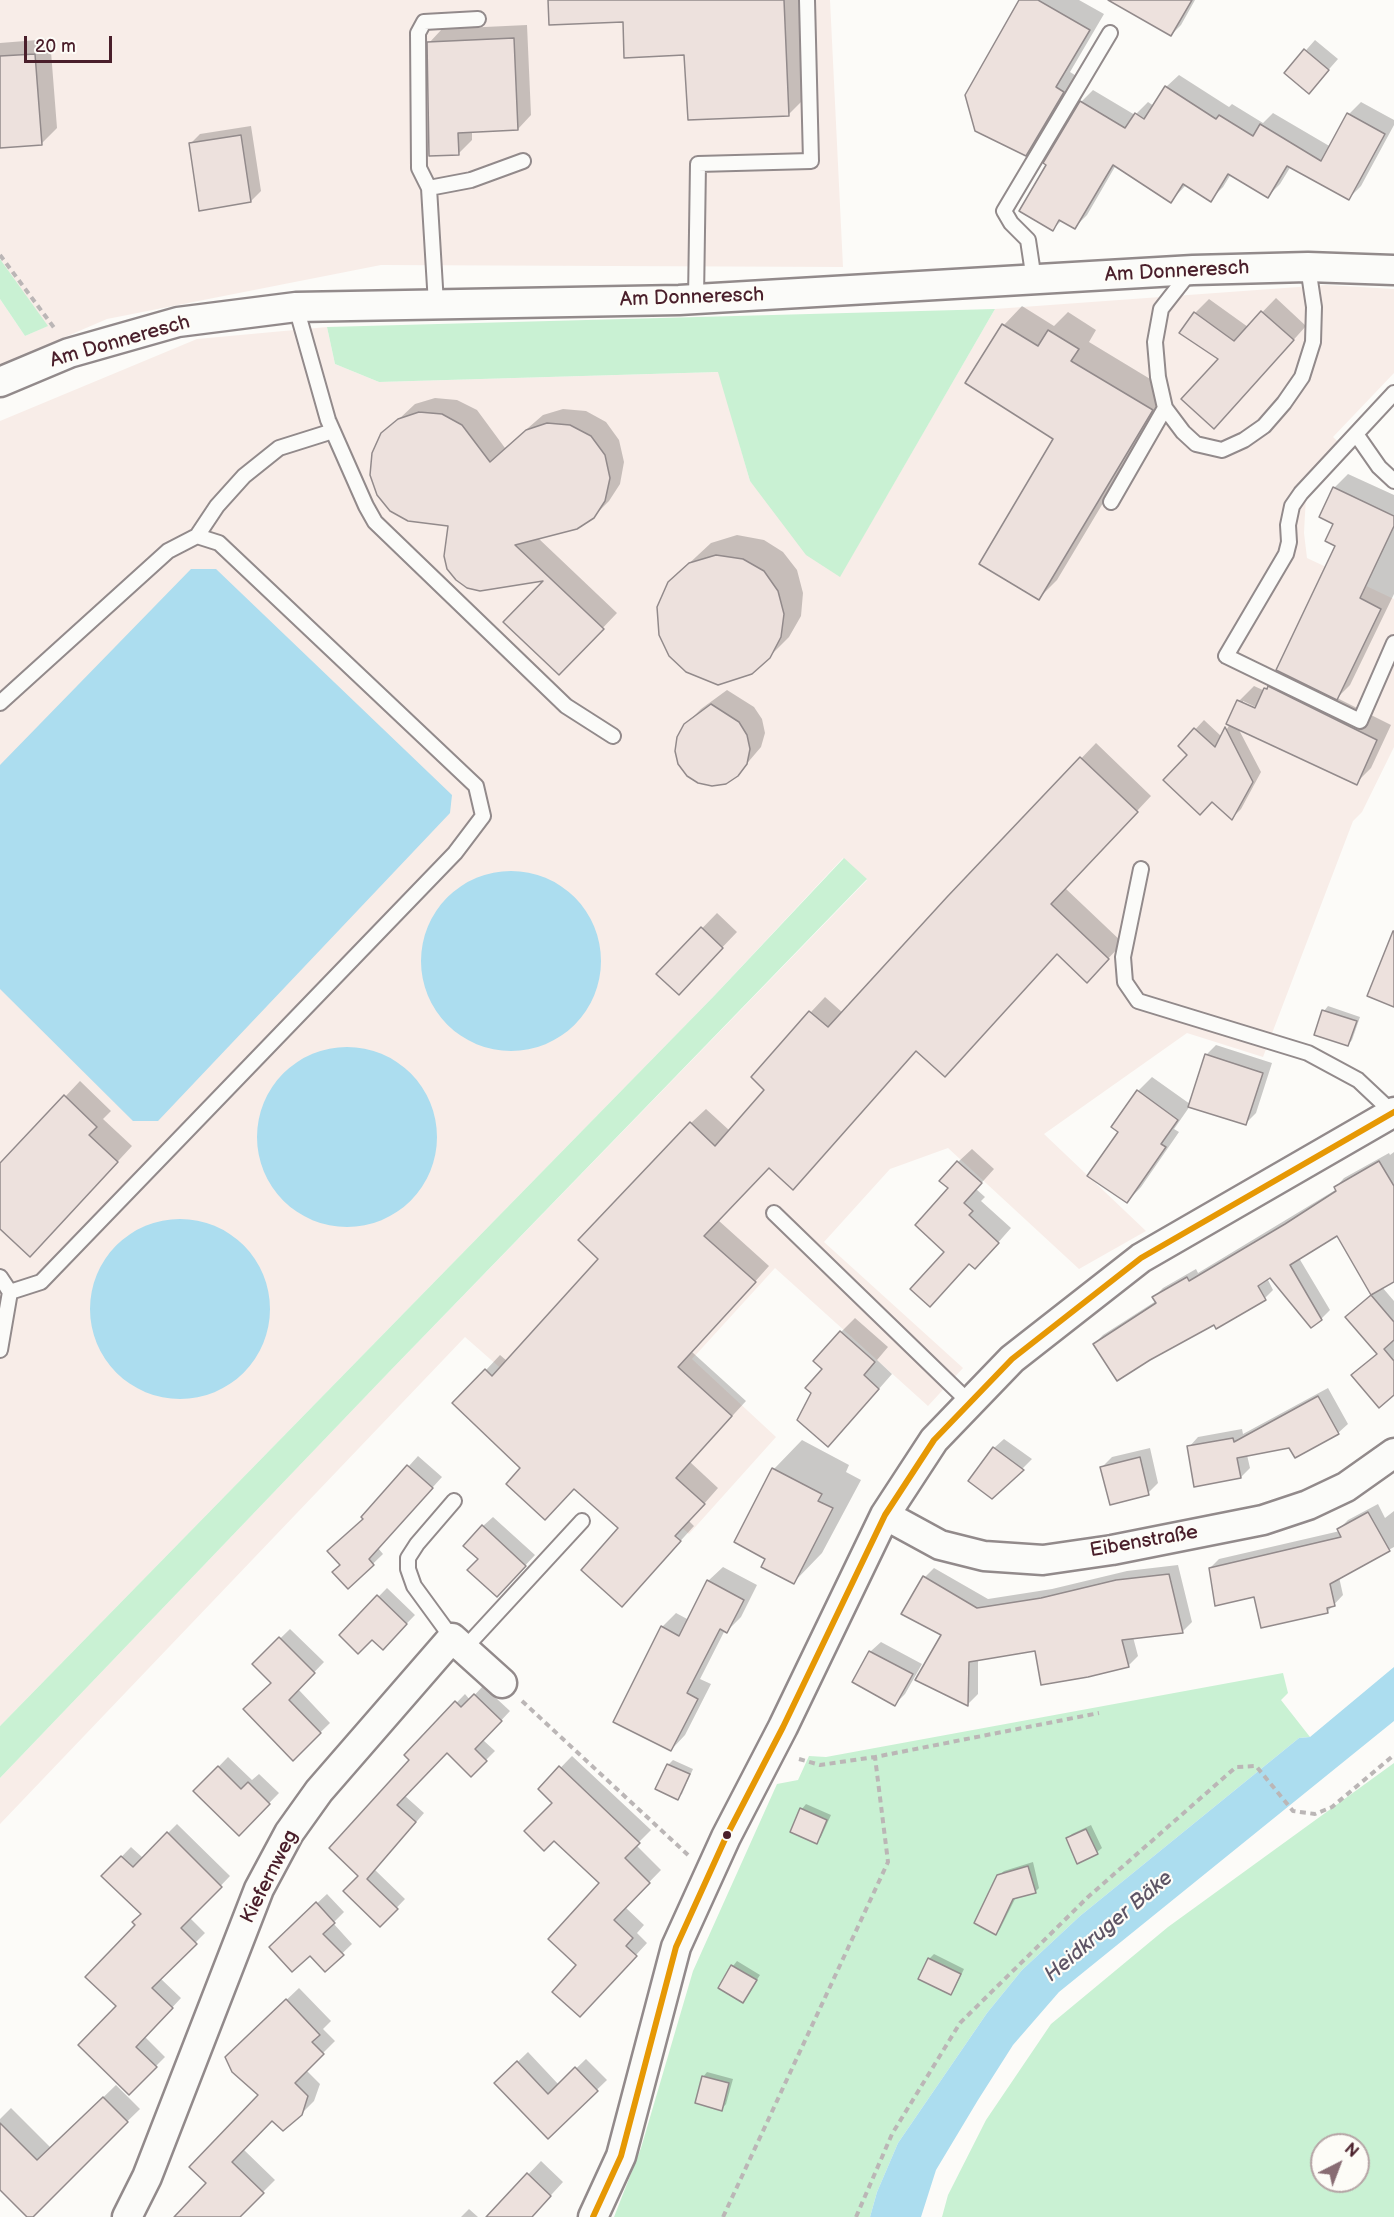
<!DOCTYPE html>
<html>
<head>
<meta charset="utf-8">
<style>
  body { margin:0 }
  #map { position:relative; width:1394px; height:2217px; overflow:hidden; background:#fcfbf8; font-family:"Balsamiq Sans",sans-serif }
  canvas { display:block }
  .north { position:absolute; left:1310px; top:2133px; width:60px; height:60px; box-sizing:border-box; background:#fdfcf7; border:2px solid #b5a4a5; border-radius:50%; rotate:42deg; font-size:16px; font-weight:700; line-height:24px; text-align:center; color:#4a1f2b }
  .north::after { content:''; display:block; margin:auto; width:21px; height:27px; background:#886c73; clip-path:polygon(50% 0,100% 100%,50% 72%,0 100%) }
  .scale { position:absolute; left:24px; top:36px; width:88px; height:27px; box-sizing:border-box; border:3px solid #4a1f2b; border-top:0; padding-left:8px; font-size:18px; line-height:21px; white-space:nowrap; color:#4a1f2b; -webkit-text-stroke:4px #fdfcf7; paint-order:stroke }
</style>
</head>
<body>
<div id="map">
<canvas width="1394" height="2217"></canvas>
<div class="north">N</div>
<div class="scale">20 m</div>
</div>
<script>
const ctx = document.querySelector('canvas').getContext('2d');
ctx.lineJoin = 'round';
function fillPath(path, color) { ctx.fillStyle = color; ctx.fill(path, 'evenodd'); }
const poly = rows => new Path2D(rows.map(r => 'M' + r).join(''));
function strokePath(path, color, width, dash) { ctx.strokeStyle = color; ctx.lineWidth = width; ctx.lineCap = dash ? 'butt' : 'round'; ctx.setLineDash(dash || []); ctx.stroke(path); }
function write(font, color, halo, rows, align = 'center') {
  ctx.font = font + ' "Balsamiq Sans",sans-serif'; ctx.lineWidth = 4.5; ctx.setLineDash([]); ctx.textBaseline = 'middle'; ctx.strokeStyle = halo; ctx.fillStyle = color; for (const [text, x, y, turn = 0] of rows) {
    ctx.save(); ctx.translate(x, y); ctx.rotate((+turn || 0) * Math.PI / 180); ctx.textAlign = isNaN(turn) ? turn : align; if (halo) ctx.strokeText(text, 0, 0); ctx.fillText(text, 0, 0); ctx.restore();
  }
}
fillPath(poly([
  [0,0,830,0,843,267,381,265,107,319,0,365,0,299,25,336,47,326,0,259],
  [1326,285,1394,289,1394,373,1333,437,1348,451,1306,496,1304,533,1307,558,1394,599,1394,747,1362,812,1353,821,1263,1057,1187,1033,1044,1134,1146,1231,1079,1269,948,1148,890,1169,824,1242,963,1368,928,1406,775,1268,692,1359,776,1437,689,1534,465,1337,0,1824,0,1778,390,1371,867,880,843,858,714,996,0,1726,0,421,197,339,327,327,335,364,379,382,719,372,750,481,840,576,995,309]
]), '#f8ede8');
fillPath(poly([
  [0,259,48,326,25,336,0,299],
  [995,309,840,577,806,555,750,481,718,372,379,382,335,364,327,327],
  [844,858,867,879,390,1371,0,1778,0,1726,714,996],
  [1283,1673,1288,1693,1281,1700,1310,1737,1299,1738,1080,1916,1022,1970,987,2013,898,2143,877,2192,870,2217,614,2217,641,2148,693,1971,777,1784,798,1780,809,1756,826,1757],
  [1394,1763,1394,2217,942,2217,948,2195,986,2120,1051,2024,1168,1927],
  [1322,2145,1358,2145,1358,2181,1322,2181]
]), '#c9f1d3');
fillPath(poly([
  [191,569,216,569,452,795,450,813,158,1121,133,1121,0,989,0,765],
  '421 961a90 90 0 1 1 180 0a90 90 0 1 1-180 0Z',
  '257 1137a90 90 0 1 1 180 0a90 90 0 1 1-180 0Z',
  '90 1309a90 90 0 1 1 180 0a90 90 0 1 1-180 0Z',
  [1394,1667,1394,1721,1059,1992,1013,2045,978,2100,936,2170,921,2217,870,2217,877,2192,898,2143,987,2013,1022,1970,1080,1916,1299,1738,1310,1737]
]), '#acddef');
fillPath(poly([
  [550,0,801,0,806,97,789,114,624,20],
  [1020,0,1079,0,1104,14,1070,72,1078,77,1041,139,1026,154],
  [1140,0,1195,0,1181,25,1171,35],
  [527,25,531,115,518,129,472,131,472,140,458,154,429,43,442,29],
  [50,39,57,128,42,143,0,146,0,43],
  [1315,40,1338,59,1309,92,1286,73],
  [1179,75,1229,107,1232,104,1263,123,1273,113,1331,147,1349,114,1361,102,1394,120,1394,125,1361,186,1349,198,1291,166,1280,184,1268,196,1231,174,1223,187,1210,200,1186,185,1171,201,1116,165,1087,215,1075,227,1062,220,1053,229,1081,102,1093,90,1135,115,1148,102,1154,106,1166,87],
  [251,126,261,191,251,201,190,144,200,134],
  [1276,298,1306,326,1228,413,1220,359,1195,313,1209,299,1248,327],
  [1022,306,1054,326,1068,312,1096,330,1089,342,1170,391,1057,580,1039,598,1055,439,967,383,1004,325],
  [435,398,457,400,477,410,505,448,543,415,563,409,586,411,606,422,619,440,624,462,620,484,609,501,593,517,538,538,617,613,574,658,547,579,449,524,383,434,415,404],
  [1348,474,1394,495,1394,594,1350,685,1337,698,1391,725,1371,768,1356,783,1238,728,1261,772,1241,809,1232,818,1189,755,1180,746,1204,720,1222,737,1230,724,1239,701,1254,686,1265,691,1283,672,1337,545,1335,523,1321,516,1334,488],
  [1243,701,1262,710,1243,704],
  [737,535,764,540,783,552,797,570,803,593,801,616,789,637,769,657,669,582,711,543],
  [727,690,754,707,762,719,765,733,761,747,738,774,685,725,701,709],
  [1096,743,1151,796,1065,888,1123,943,1101,966,1057,952,917,1050,793,1188,769,1167,718,1220,769,1266,692,1352,746,1401,690,1462,718,1488,689,1521,694,1526,636,1590,620,1528,575,1487,522,1468,486,1370,500,1355,507,1361,600,1259,691,1123,706,1109,730,1131,766,1089,753,1077,811,1012,825,997,843,1013,948,898],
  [717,913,737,932,694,977,658,974],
  [1328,1006,1360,1017,1352,1040,1348,1045,1324,1011],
  [1216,1045,1272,1063,1256,1113,1246,1123,1190,1106,1174,1129,1179,1132,1141,1187,1127,1202,1120,1131,1138,1091,1152,1077,1190,1104,1206,1055],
  [80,1081,111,1111,103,1119,132,1146,45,1240,0,1227,0,1166],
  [972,1149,994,1169,976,1189,985,1197,981,1201,1011,1228,988,1254,970,1263,946,1252,958,1162],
  [1394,1152,1394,1280,1382,1287,1394,1301,1394,1394,1357,1308,1372,1295,1337,1234,1299,1258,1330,1310,1321,1319,1270,1276,1267,1278,1273,1290,1265,1298,1214,1323,1094,1344,1103,1335,1156,1301,1154,1297,1163,1288,1196,1269,1198,1273,1337,1189,1336,1187,1344,1178,1389,1153,1390,1155],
  [855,1318,888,1347,877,1360,892,1374,842,1431,824,1369,841,1332],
  [1328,1388,1348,1424,1338,1433,1295,1456,1290,1446,1247,1455,1250,1468,1241,1477,1189,1447,1198,1437,1242,1429,1243,1434],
  [1004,1439,1032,1459,1022,1469,994,1448],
  [802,1440,849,1465,846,1472,861,1480,822,1553,794,1582,767,1558,736,1542,774,1469],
  [1150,1448,1158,1483,1148,1493,1102,1467,1112,1457],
  [418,1456,442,1477,378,1548,383,1554,349,1587,342,1565,364,1518,363,1517],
  [1378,1504,1385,1518,1394,1511,1394,1547,1339,1577,1343,1595,1327,1612,1255,1596,1210,1568,1219,1559,1340,1531,1339,1529,1348,1520],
  [493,1517,535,1555,507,1585,483,1526],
  [1178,1565,1192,1622,1183,1631,1133,1637,1138,1656,1128,1666,1036,1649,978,1659,978,1694,968,1704,917,1680,943,1634,925,1577,934,1568,988,1599,1052,1589,1127,1571],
  [723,1567,757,1585,741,1617,727,1631,725,1630,700,1679,711,1684,685,1735,671,1750,662,1627,676,1613,689,1620,708,1581],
  [387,1588,415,1615,383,1648,372,1638,341,1635],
  [290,1629,324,1662,298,1689,330,1723,293,1759,273,1682,254,1664],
  [881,1642,922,1664,905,1694,895,1704,854,1681,871,1651],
  [483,1686,510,1711,483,1740,495,1751,471,1775,447,1751,405,1796,424,1813,375,1870,405,1899,380,1925,360,1876,411,1760,406,1755,465,1694,470,1700],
  [572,1756,651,1830,636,1845,661,1870,625,1907,644,1925,637,1933,647,1943,592,2003,578,1965,601,1883,554,1803,540,1789],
  [228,1757,252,1780,259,1774,279,1793,239,1834,195,1791],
  [673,1760,693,1769,682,1794,677,1798,668,1765],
  [806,1804,831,1815,821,1837,816,1842,792,1831,802,1809],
  [177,1824,230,1876,190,1918,205,1933,160,1978,181,1998,145,2037,165,2057,129,2093,119,2006,137,1925,143,1914,103,1876,131,1847,143,1858],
  [1091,1825,1102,1848,1097,1852,1067,1839,1072,1834],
  [1033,1862,1039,1888,1035,1892,1016,1897,1000,1929,996,1934,998,1876,1004,1871],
  [327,1894,344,1912,333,1923,352,1944,325,1970,310,1954,281,1937],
  [934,1954,964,1969,955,1988,951,1993,929,1959],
  [737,1961,760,1975,743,2001,733,1966],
  [299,1988,331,2021,323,2029,335,2041,306,2070,320,2084,314,2101,301,2114,272,2119,243,2149,275,2180,241,2214,221,2217,176,2217,208,2183,261,2095,239,2045],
  [528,2052,559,2085,586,2059,607,2080,548,2137,496,2083],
  [707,2072,733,2079,726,2104,722,2109,703,2077],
  [116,2085,140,2109,29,2217,0,2188,0,2119,11,2108,51,2148],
  [541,2161,563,2182,531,2217,488,2217],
  [469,2209,478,2217,461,2217]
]), '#0003');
const building = poly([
  [548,0,784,0,789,116,688,120,684,55,624,58,623,22,549,25,548,0],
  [1019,0,1038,0,1090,30,1056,87,1064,92,1026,156,975,131,965,95,1019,0],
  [1108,0,1192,0,1171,36,1108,0],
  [514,38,518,130,458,133,459,155,429,156,427,42,514,38],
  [1304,49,1329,70,1309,94,1284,73,1304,49],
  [35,54,42,145,0,148,0,56,35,54],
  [1165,86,1216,119,1219,115,1253,136,1260,124,1321,161,1347,113,1385,134,1349,200,1287,166,1268,198,1228,174,1211,202,1183,184,1171,203,1113,165,1075,229,1059,220,1053,231,1019,211,1046,165,1043,163,1080,101,1125,128,1135,113,1144,119,1165,86],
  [241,135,251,202,199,211,189,143,241,135],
  [1261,311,1294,340,1214,429,1181,399,1218,359,1179,333,1194,312,1234,341,1261,311],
  [1002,324,1038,346,1048,330,1079,349,1071,361,1153,410,1039,600,979,564,1053,439,965,383,1002,324],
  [419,412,442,414,462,425,490,462,526,430,547,423,570,425,591,436,605,455,610,478,605,501,594,518,577,529,515,545,604,629,559,675,503,622,543,581,480,591,467,588,456,580,447,569,444,556,448,526,408,521,390,511,377,495,370,475,372,453,381,433,398,419,419,412],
  [1333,487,1394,516,1394,526,1360,598,1381,609,1337,700,1276,670,1335,546,1325,541,1333,524,1319,517,1333,487],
  [716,555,743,559,764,571,778,591,784,614,781,637,770,658,752,674,718,685,686,672,669,656,659,635,657,607,668,582,689,563,716,555],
  [1268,686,1377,740,1357,785,1226,724,1237,700,1255,708,1264,688,1267,689,1268,686],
  [711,704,739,722,747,735,750,749,747,764,738,776,726,784,712,786,698,783,687,776,678,764,675,751,677,737,684,724,711,704],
  [1225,727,1253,782,1232,820,1212,802,1200,815,1163,780,1187,755,1178,746,1194,728,1215,747,1225,727],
  [1080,757,1138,812,1051,904,1109,959,1087,983,1057,954,945,1077,916,1051,793,1190,769,1168,704,1236,756,1282,678,1367,732,1416,676,1478,705,1504,675,1536,681,1541,622,1607,581,1570,618,1528,574,1489,545,1520,506,1484,520,1468,452,1403,485,1369,492,1376,598,1259,578,1240,690,1122,715,1146,764,1090,751,1077,809,1011,828,1027,947,897,1080,757],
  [701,927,723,948,679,995,656,974,701,927],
  [1393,931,1394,931,1394,1007,1367,996,1393,931],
  [1322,1010,1357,1021,1348,1046,1314,1035,1322,1010],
  [1205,1054,1263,1073,1246,1125,1188,1107,1205,1054],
  [1137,1090,1178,1120,1161,1144,1166,1147,1127,1203,1087,1176,1118,1132,1111,1127,1137,1090],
  [64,1095,97,1127,89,1135,118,1162,30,1257,0,1229,0,1163,64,1095],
  [957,1161,982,1183,964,1203,973,1211,969,1215,999,1243,975,1269,969,1264,930,1307,910,1289,944,1252,915,1225,948,1188,939,1181,957,1161],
  [1379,1161,1394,1186,1394,1282,1371,1295,1337,1236,1290,1265,1322,1320,1311,1328,1270,1278,1258,1286,1266,1300,1216,1329,1214,1325,1150,1360,1117,1381,1093,1344,1156,1303,1152,1297,1187,1277,1189,1281,1285,1224,1336,1191,1334,1187,1379,1161],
  [1371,1295,1394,1322,1394,1340,1384,1349,1394,1361,1394,1395,1379,1408,1351,1375,1377,1354,1345,1317,1371,1295],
  [840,1331,875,1362,864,1375,879,1389,828,1447,797,1420,811,1393,805,1388,822,1369,813,1361,840,1331],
  [1318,1396,1339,1434,1295,1458,1289,1448,1237,1458,1241,1478,1194,1487,1187,1446,1233,1438,1234,1442,1318,1396],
  [993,1447,1024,1470,992,1499,968,1481,993,1447],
  [1140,1457,1149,1495,1110,1505,1100,1467,1140,1457],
  [407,1465,433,1488,369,1559,374,1565,348,1589,332,1572,340,1565,327,1551,363,1519,361,1517,407,1465],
  [772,1468,822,1494,818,1501,833,1508,794,1584,761,1567,765,1559,734,1542,772,1468],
  [1368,1512,1390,1551,1330,1584,1335,1606,1327,1608,1328,1613,1261,1628,1254,1597,1215,1606,1209,1568,1341,1537,1337,1529,1368,1512],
  [482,1525,526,1566,497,1597,467,1570,478,1559,463,1546,482,1525],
  [1169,1574,1183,1633,1122,1640,1129,1667,1088,1677,1041,1685,1035,1651,969,1662,968,1706,915,1680,941,1635,901,1614,923,1576,977,1608,1041,1598,1116,1580,1169,1574],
  [707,1580,744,1600,727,1633,720,1629,687,1693,698,1699,671,1751,613,1722,661,1626,679,1636,707,1580],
  [377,1595,407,1624,383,1650,372,1640,358,1654,339,1635,377,1595],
  [279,1637,315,1673,289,1700,321,1733,293,1761,243,1709,271,1683,252,1664,279,1637],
  [869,1651,913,1674,895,1706,852,1682,869,1651],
  [474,1694,502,1721,475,1749,487,1761,471,1777,447,1753,397,1805,416,1822,367,1879,398,1909,380,1927,343,1891,358,1876,329,1848,409,1760,404,1755,455,1701,461,1707,474,1694],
  [667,1764,690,1774,678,1800,655,1789,667,1764],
  [218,1766,241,1789,248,1782,270,1804,239,1836,193,1791,218,1766],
  [559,1766,640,1843,625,1858,650,1883,614,1920,633,1938,626,1946,637,1956,580,2017,552,1992,576,1965,548,1939,599,1883,554,1841,544,1851,524,1831,552,1803,538,1789,559,1766],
  [800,1808,827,1820,817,1844,790,1832,800,1808],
  [1086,1829,1098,1854,1077,1864,1066,1838,1086,1829],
  [167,1832,222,1887,181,1928,197,1944,152,1988,173,2008,136,2047,157,2067,129,2095,78,2045,116,2006,85,1977,135,1925,132,1922,141,1914,101,1876,121,1856,133,1867,167,1832],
  [1028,1866,1036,1893,1013,1899,996,1935,974,1923,997,1875,1028,1866],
  [316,1902,335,1923,323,1934,344,1955,325,1972,310,1956,292,1972,269,1947,316,1902],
  [928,1958,961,1974,951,1995,918,1979,928,1958],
  [731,1965,757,1980,743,2003,718,1988,731,1965],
  [286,1999,320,2035,312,2042,324,2054,295,2083,308,2096,302,2115,283,2131,272,2121,232,2162,264,2193,240,2217,174,2217,206,2183,189,2167,258,2095,232,2072,225,2057,286,1999],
  [517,2061,548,2094,575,2067,598,2091,548,2139,494,2083,517,2061],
  [702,2076,729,2083,722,2111,695,2103,702,2076],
  [103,2097,128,2122,33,2217,27,2217,0,2190,0,2123,37,2160,103,2097],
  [527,2173,551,2196,532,2217,486,2217,527,2173]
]);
fillPath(building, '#ede1dd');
strokePath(building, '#928a8b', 1.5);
const service = poly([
  [429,188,419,168,418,33,424,22,478,19],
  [1190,272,1161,309,1155,342,1158,377,1165,408,1183,432,1196,444,1222,450,1244,440,1264,426,1284,403,1302,377,1313,342,1314,307,1308,267],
  [1034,280,1028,240,1011,223,1004,211,1110,33],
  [696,299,698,164,811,161,807,0],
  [436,304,429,188,471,180,523,161],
  [296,307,328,420,366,506,375,522,566,706,613,736],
  [1394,393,1301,493,1292,506,1288,525,1289,542,1286,554,1226,656,1360,721,1394,643],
  [1356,434,1379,467,1394,481],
  [1111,502,1165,408],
  [197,536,217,506,244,476,279,448,333,431],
  [0,703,168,551,197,536,219,543,476,786,483,816,455,853,41,1282,10,1292],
  [1141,869,1123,957,1125,982,1138,1001,1308,1053,1358,1080,1393,1113],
  [774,1213,970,1403],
  [0,1277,10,1292,0,1350],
  [452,1638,414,1586,408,1569,408,1558,417,1544,454,1501],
  [464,1649,582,1521]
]);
const minor = poly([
  [0,382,69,353,178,322,296,307,679,300,1193,270,1308,267,1394,270],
  [885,1515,940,1545,984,1556,1043,1560,1112,1550,1263,1520,1308,1505,1346,1487,1394,1453],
  [127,2217,147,2177,259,1889,289,1833,319,1791,452,1638,502,1683],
  [593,2217,621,2156,676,1947,726,1837,783,1727,885,1515,934,1440,1012,1359,1141,1258,1394,1112]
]);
strokePath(service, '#928a8b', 18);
strokePath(minor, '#928a8b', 33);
strokePath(poly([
  [0,255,55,329],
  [522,1701,688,1855],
  [799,1759,820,1765,875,1757,1099,1713],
  [723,2217,888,1862,875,1757],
  [856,2217,892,2134,960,2023,1088,1897,1236,1767,1256,1766,1293,1811,1315,1814,1332,1807,1394,1755]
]), '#bbb6b6', 4, [6, 4.5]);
strokePath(service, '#fbfbf9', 14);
strokePath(minor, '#fbfbf9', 28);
strokePath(poly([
  [593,2217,621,2156,676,1947,726,1837,783,1727,885,1515,934,1440,1012,1359,1141,1258,1394,1112]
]), '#e69804', 6);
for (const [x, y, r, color] of [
  [727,1835,5,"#4a1f2b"]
]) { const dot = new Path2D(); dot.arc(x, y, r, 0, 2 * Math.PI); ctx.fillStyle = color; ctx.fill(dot); strokePath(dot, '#fdfcf7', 2); }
write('20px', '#4a1f2b', '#fdfcf7', [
  ["Am Donneresch",1177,272,-3],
  ["Am Donneresch",692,298,-2],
  ["Am Donneresch",120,342,-16],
  ["Eibenstraße",1144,1542,-10],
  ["Kiefernweg",270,1877,-63]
]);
write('italic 21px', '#5d5465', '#fdfcf7', [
  ["Heidkruger Bäke",1109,1927,-40]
]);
</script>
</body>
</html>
